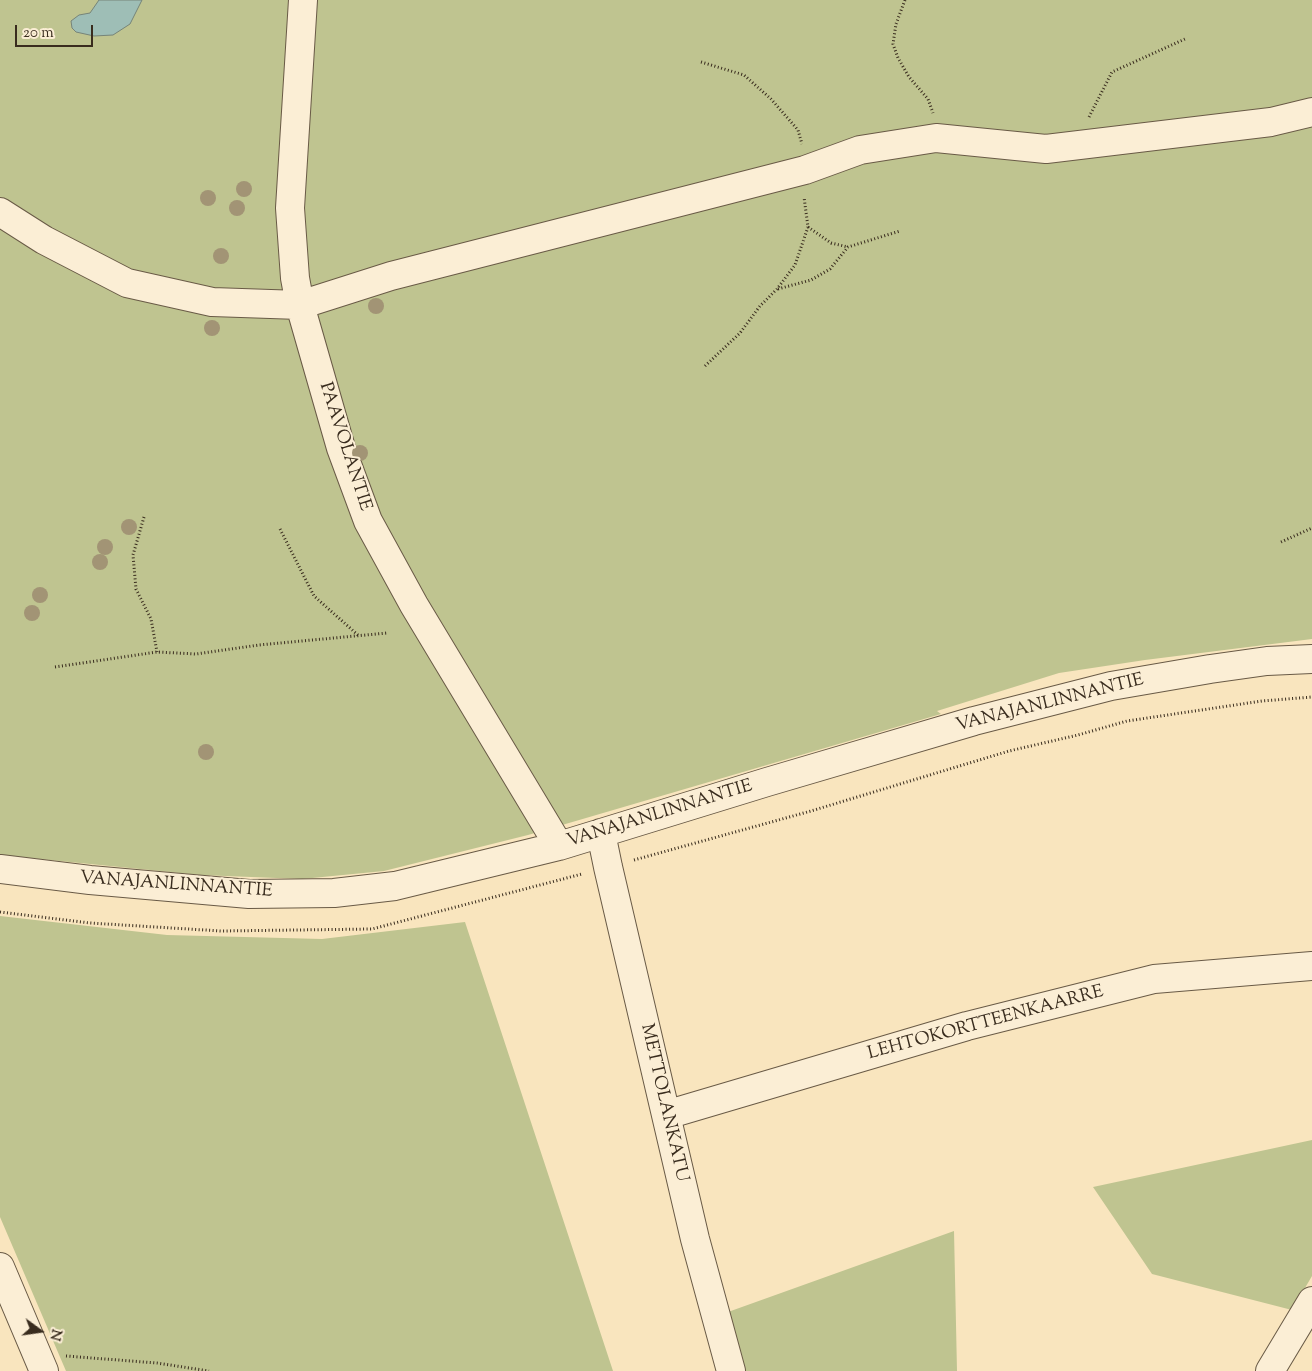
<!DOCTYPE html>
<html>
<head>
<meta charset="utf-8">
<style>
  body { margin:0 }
  #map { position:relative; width:1312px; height:1371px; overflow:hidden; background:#f9e5be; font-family:"Sorts Mill Goudy",serif }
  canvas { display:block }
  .north { position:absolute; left:15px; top:1306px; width:50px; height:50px; -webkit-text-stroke:4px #fbeed5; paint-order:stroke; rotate:104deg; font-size:14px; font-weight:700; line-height:20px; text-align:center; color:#392c1e }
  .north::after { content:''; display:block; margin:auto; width:18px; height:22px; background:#392c1e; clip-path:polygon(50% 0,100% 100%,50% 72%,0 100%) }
  .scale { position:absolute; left:15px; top:25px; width:78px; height:22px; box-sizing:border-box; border:2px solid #392c1e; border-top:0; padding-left:6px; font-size:15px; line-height:18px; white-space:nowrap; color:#392c1e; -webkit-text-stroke:4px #fbeed5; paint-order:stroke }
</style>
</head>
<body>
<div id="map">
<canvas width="1312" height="1371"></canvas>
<div class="north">N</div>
<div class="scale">20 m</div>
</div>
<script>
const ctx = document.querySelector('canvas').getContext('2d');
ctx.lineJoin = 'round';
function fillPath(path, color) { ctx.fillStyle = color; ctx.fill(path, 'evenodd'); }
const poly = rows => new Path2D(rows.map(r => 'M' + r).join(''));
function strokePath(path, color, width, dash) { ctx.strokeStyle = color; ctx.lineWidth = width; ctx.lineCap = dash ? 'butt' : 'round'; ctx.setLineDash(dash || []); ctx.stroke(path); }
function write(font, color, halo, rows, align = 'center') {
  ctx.font = font + ' "Sorts Mill Goudy",serif'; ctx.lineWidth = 4; ctx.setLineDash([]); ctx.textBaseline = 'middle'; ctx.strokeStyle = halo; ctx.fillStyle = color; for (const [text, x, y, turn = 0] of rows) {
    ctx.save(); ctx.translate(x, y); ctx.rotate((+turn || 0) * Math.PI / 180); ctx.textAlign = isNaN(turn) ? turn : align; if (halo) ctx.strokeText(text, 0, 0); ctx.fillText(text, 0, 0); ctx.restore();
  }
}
fillPath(poly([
  [0,0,1312,0,1312,639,1145,660,1059,673,937,711,941,714,528,835,384,871,302,879,200,875,0,855],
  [0,916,167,935,322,939,465,922,613,1371,66,1371,0,1217],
  [1312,1140,1312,1276,1292,1310,1152,1274,1093,1187],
  [954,1231,957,1371,744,1371,728,1312]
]), '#bfc490');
const water = poly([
  [99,0,142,0,130,24,113,35,94,36,76,32,72,28,71,21,79,15,90,13,99,0]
]);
fillPath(water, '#9ebeb6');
strokePath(water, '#768479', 1);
const minor = poly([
  [303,0,290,208,295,278,300,305,341,448,368,521,414,605,559,846],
  [0,212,44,240,127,283,212,302,300,305,391,276,805,170,860,150,936,138,1046,149,1271,122,1312,112],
  [601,833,608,867,695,1239,731,1371],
  [0,869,90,880,249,894,334,893,395,886,559,846,767,782,974,721,1111,686,1210,669,1267,661,1312,659],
  [666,1115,967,1026,1154,979,1312,966],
  [0,1267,44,1371],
  [1270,1371,1312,1301]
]);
strokePath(minor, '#695a46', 30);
strokePath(poly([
  [905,0,896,24,893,44,898,58,909,77,928,99,933,113],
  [701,62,744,75,771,99,798,130,802,144],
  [1089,117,1112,72,1185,39],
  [808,227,831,243,848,247],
  [778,289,811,280,830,269,848,247,900,231],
  [705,366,740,333,760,306,777,289,795,265,808,227,804,197],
  [144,517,133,555,136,589,151,619,157,652],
  [280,529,314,596,359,636],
  [1281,542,1312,528],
  [55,667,157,652,196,654,259,645,387,633],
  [634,860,811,811,1009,751,1078,735,1127,721,1262,701,1312,697],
  [0,912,90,923,221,931,372,929,582,874],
  [66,1356,157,1363,209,1371]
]), '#392c1e', 3, [1, 2.5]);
strokePath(minor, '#fbeed5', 28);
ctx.fillStyle = '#a29475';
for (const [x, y] of [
  [244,189],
  [208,198],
  [237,208],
  [221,256],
  [376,306],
  [212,328],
  [360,453],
  [129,527],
  [105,547],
  [100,562],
  [40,595],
  [32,613],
  [206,752]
]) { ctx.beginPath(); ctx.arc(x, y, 8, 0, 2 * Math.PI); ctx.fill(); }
write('18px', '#392c1e', '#fbeed5', [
  ["PAAVOLANTIE",344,447,72],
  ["VANAJANLINNANTIE",1050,704,-14],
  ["VANAJANLINNANTIE",660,815,-17],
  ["VANAJANLINNANTIE",176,886,4],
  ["LEHTOKORTTEENKAARRE",986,1024,-15],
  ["METTOLANKATU",663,1103,77]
]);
</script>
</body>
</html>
